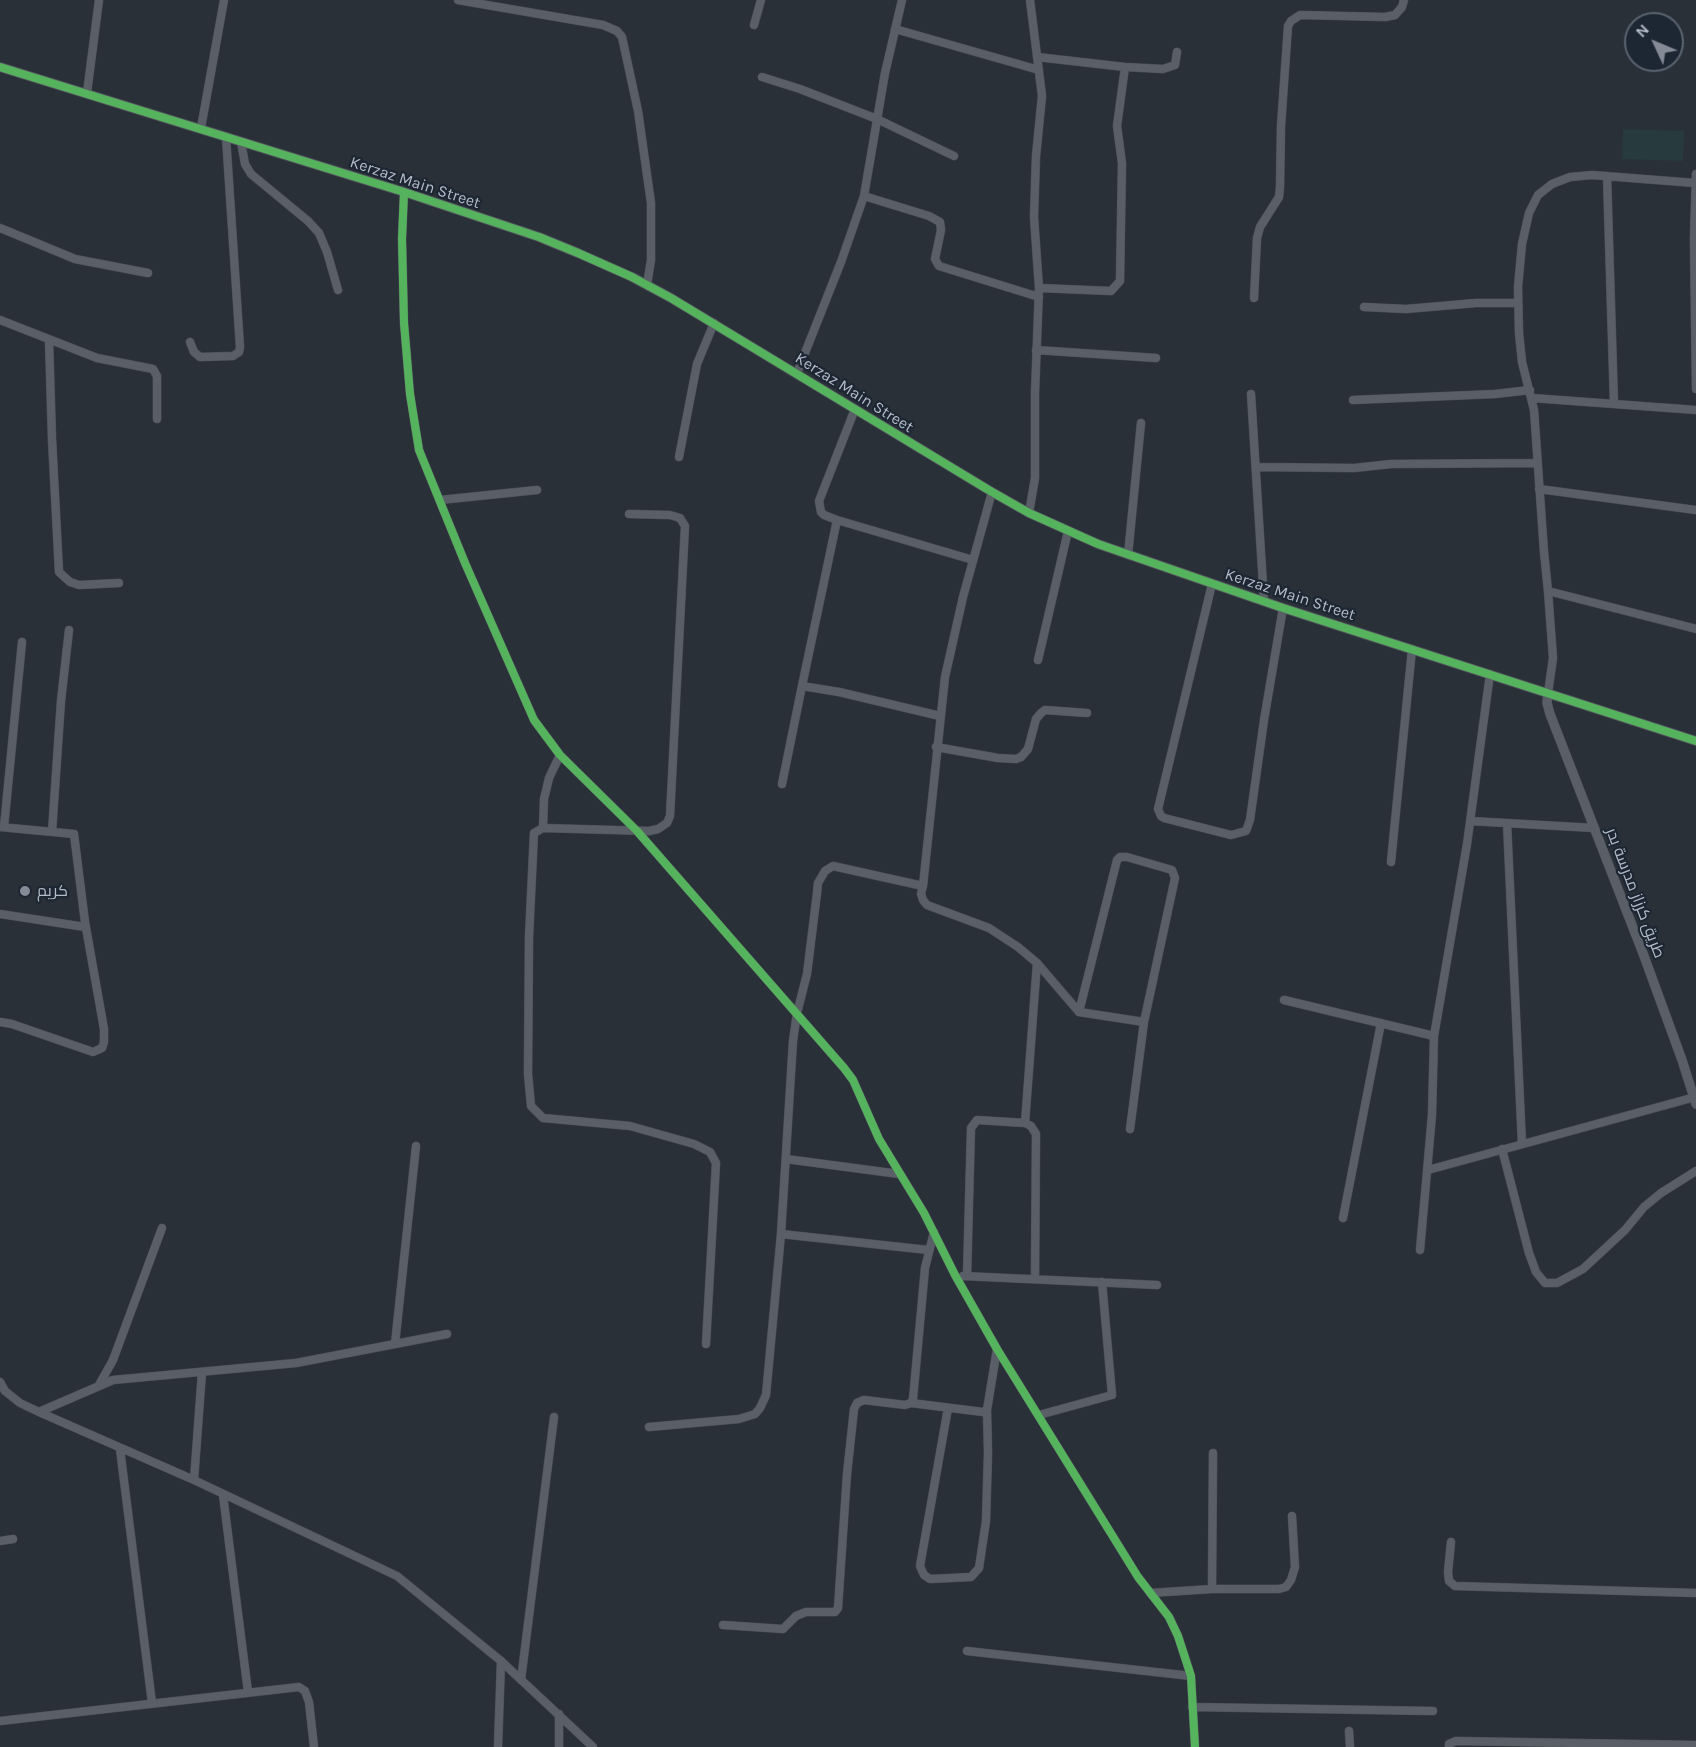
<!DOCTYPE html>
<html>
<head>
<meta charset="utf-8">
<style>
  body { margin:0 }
  #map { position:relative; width:1696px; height:1747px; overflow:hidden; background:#2a3038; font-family:Karla,sans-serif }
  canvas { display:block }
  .north { position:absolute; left:1624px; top:12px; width:60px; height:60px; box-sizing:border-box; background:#1d2633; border:2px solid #59626f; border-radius:50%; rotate:314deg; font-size:16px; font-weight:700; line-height:24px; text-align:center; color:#b4bcc9 }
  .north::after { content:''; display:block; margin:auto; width:21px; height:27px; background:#848b96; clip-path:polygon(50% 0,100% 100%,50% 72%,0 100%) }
</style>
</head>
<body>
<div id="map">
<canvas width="1696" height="1747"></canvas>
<div class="north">N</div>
</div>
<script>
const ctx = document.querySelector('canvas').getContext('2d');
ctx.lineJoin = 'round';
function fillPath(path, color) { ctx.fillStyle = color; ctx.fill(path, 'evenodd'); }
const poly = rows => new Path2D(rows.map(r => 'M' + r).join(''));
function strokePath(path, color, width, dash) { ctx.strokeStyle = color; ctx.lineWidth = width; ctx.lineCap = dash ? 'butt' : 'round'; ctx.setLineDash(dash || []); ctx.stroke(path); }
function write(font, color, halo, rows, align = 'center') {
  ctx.font = font + ' Karla,Cairo,sans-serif'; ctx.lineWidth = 4.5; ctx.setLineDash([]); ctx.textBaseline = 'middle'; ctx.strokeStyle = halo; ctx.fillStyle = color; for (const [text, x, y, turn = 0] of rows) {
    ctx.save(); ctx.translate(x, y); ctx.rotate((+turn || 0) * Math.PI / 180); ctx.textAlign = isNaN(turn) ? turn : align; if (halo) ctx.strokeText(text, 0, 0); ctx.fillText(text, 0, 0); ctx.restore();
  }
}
fillPath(poly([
  [1623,129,1684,131,1683,161,1622,159]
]), '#273a3e');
const minor = poly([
  [458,0,603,25,617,31,622,37,638,111,651,203,651,260,647,285],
  [754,25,761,0],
  [895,29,1039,70],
  [1037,57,1125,67,1163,69,1175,65,1177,52],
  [762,77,800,89,877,119,954,156],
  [87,93,99,0],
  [201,128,224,0],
  [241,142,245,164,251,174,308,221,319,233,327,252,338,290],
  [1696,174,1694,238,1696,389],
  [1607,176,1614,404],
  [404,192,402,239,404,323,410,394,419,450,465,563,534,720,560,755,637,831,844,1068,853,1080,879,1139,924,1213,955,1275,997,1349,1138,1577,1169,1617,1178,1636,1191,1676,1195,1747],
  [864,196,929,216,940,222,941,230,935,259,939,266,1039,297],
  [0,228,75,259,148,273],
  [1039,288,1111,291,1120,281,1122,163,1117,126,1125,67],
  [1254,298,1257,238,1260,227,1279,197,1280,187,1281,126,1288,26,1291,21,1300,15,1385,17,1395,15,1402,7,1404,0],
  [1364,307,1406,309,1476,303,1518,303],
  [0,320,97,358,153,369,157,376,157,419],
  [49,340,52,439,59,572,70,582,79,585,119,583],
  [190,342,194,352,200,357,233,356,239,352,240,347,226,137],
  [1036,350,1156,358],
  [797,373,841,262,864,196,885,73,902,0],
  [1251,394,1264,601],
  [1532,398,1696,410],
  [1353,400,1495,394,1530,390],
  [855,409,819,501,821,512,824,515,837,520,973,560],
  [679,457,697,364,714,323],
  [1256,467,1354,468,1391,464,1537,463],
  [1539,489,1696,510],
  [440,500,537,490],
  [1029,513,1035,478,1035,393,1039,288,1034,217,1036,156,1042,96,1030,0],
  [629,514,670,515,680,518,685,526,670,816,667,823,658,829,649,831,543,828,534,833,529,937,528,1074,531,1106,543,1118,630,1126,694,1144,710,1152,716,1163,706,1344],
  [1128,555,1141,423],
  [1212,584,1158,809,1161,816,1164,818,1231,835,1246,831,1250,820,1264,720,1283,608],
  [1548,591,1696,629],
  [1038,660,1068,531],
  [802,686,837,520],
  [1548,693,1553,658,1548,591,1544,552,1534,410,1522,362,1519,333,1518,287,1522,244,1529,213,1538,195,1552,184,1570,177,1592,175,1695,183],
  [936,747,998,758,1016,759,1021,757,1028,749,1036,719,1041,713,1045,710,1087,713],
  [782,784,802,686,839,692,940,716],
  [1470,821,1594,828],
  [1507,823,1522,1144],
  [0,827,74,834,85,922,104,1029,104,1042,102,1048,93,1052,12,1024,0,1022],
  [4,827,22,642],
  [543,828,544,799,549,778,560,755],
  [52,832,61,701,69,630],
  [1391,862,1412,649],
  [923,886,945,677,963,597,992,492],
  [0,914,85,927],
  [1284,1000,1434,1036],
  [1079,1012,1117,860,1120,857,1127,857,1172,870,1175,878,1144,1022,1130,1129],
  [1025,1123,1037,963],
  [1502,1149,1529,1253,1536,1272,1545,1283,1557,1283,1583,1269,1625,1230,1644,1207,1661,1193,1696,1171],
  [786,1159,899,1174],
  [1428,1170,1695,1097],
  [1343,1218,1381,1023],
  [781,1234,928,1250],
  [1420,1250,1432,1115,1434,1036,1467,844,1490,674],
  [963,1276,1157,1285],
  [967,1276,971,1128,977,1120,1025,1123,1031,1126,1036,1134,1035,1279],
  [395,1344,447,1334],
  [0,1382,5,1391,20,1403,39,1412,194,1480,397,1576,501,1661,593,1747],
  [99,1385,113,1360,162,1228],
  [911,1403,983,1412,987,1410,997,1349],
  [948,1408,920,1566,924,1575,930,1579,971,1577,979,1568,986,1521,988,1453,987,1410],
  [39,1412,113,1380,296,1363,395,1344,416,1146],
  [1039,1415,1112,1395,1102,1282],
  [649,1427,739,1419,755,1414,760,1408,766,1395,781,1234,793,1041,797,1013,807,974,817,893,818,883,825,871,833,866,923,886,921,894,923,900,927,905,989,928,1018,947,1037,963,1079,1012,1144,1022],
  [120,1449,152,1703],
  [194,1480,202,1372],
  [223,1495,248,1692],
  [0,1541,13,1539],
  [1451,1542,1448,1572,1449,1581,1455,1586,1696,1593],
  [1212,1589,1213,1453],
  [1150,1593,1212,1589,1279,1589,1286,1587,1291,1580,1295,1567,1292,1516],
  [723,1625,783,1629,796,1616,806,1612,835,1612,838,1608,847,1474,854,1409,857,1403,864,1400,905,1405,911,1403,913,1399,925,1268,934,1232],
  [967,1651,1191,1676],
  [521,1680,554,1417],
  [1192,1707,1433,1711],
  [559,1714,559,1747],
  [0,1721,299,1687,305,1691,309,1702,314,1747],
  [1349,1731,1350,1747],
  [498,1747,501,1661],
  [1449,1747,1449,1744,1456,1741,1696,1745]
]);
const tertiary = poly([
  [0,67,404,192,539,237,578,253,632,277,671,298,992,492,1029,513,1098,544,1283,608,1696,741],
  [1548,693,1547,703,1550,714,1644,956,1682,1060,1696,1104]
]);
strokePath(minor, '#484c53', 9);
strokePath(tertiary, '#484c53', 10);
strokePath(minor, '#5a5e66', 8);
strokePath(tertiary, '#5a5e66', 9);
strokePath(poly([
  [0,67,404,192,539,237,578,253,632,277,671,298,992,492,1029,513,1098,544,1283,608,1696,741],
  [404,192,402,239,404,323,410,394,419,450,465,563,534,720,560,755,637,831,844,1068,853,1080,879,1139,924,1213,955,1275,997,1349,1138,1577,1169,1617,1178,1636,1191,1676,1195,1747]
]), '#56b35d', 8);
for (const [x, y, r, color] of [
  [25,891,6,"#848b96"]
]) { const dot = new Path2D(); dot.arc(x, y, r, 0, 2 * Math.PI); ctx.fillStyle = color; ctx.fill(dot); strokePath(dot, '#1d2633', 2); }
write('16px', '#b4bcc9', '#1d2633', [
  ["Kerzaz Main Street",415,183,18],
  ["Kerzaz Main Street",854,393,32],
  ["Kerzaz Main Street",1290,595,18],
  ["طريق كرزاز مدرسة بدر",1635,893,69]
]);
write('16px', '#b4bcc9', '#1d2633', [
  ["كريم",37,891]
], 'left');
</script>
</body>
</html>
